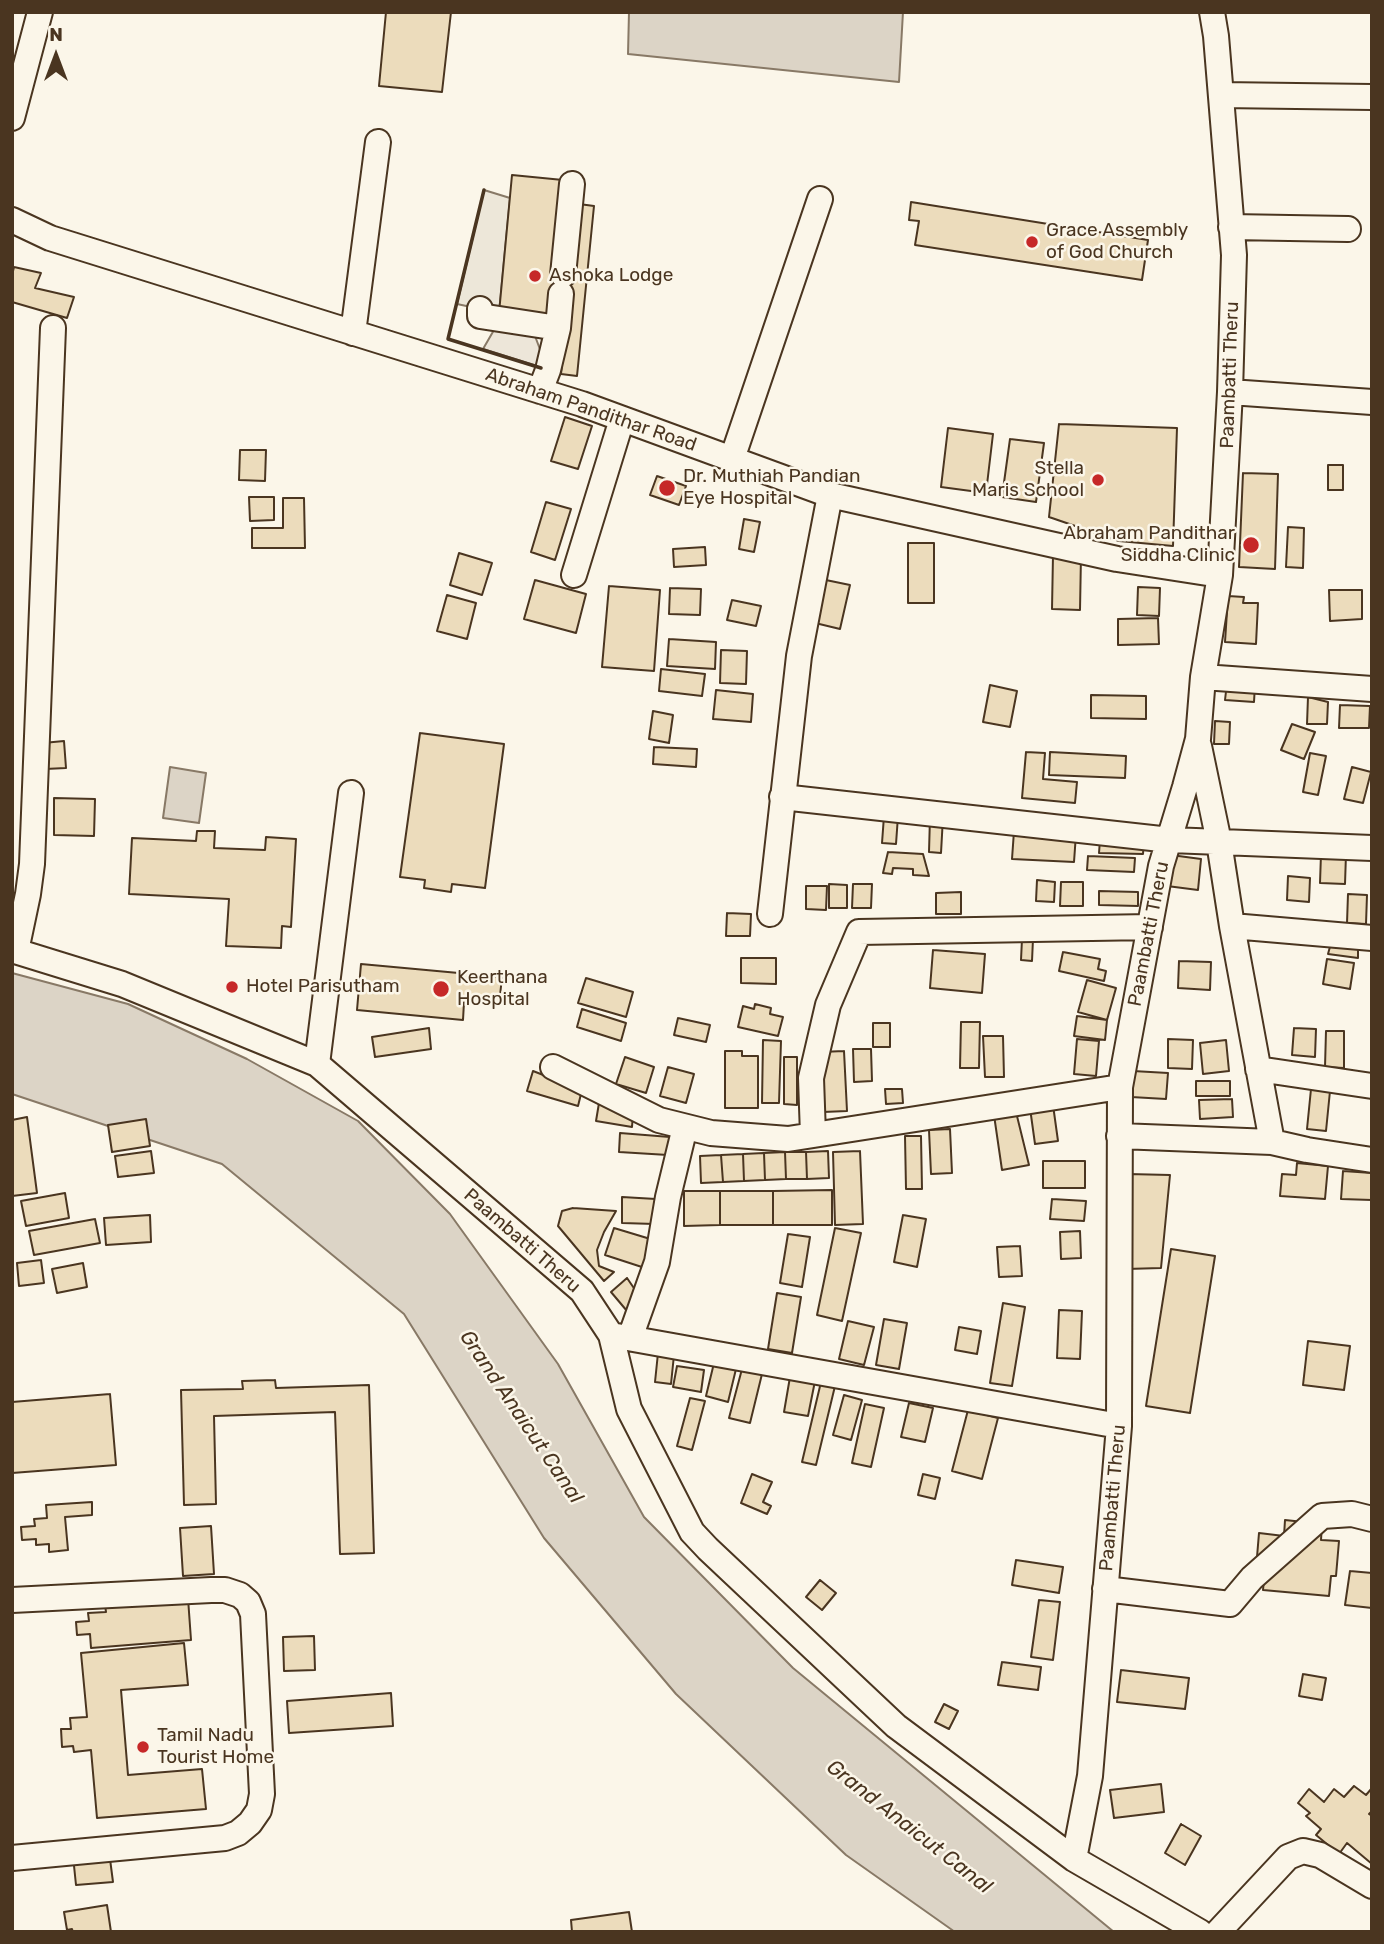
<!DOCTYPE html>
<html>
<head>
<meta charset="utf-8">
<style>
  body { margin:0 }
  #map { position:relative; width:1384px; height:1944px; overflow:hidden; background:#fbf6e9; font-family:Rubik,sans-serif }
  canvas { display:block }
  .frame { position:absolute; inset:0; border:14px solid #4a3520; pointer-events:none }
  .north { position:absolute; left:21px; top:21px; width:70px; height:70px; -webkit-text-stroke:5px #fbf6e9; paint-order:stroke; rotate:0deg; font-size:19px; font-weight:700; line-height:28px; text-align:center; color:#4a3520 }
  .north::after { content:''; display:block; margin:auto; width:24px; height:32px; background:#4a3520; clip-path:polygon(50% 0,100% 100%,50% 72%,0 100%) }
</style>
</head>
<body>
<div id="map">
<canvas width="1384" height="1944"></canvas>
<div class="frame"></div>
<div class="north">N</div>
</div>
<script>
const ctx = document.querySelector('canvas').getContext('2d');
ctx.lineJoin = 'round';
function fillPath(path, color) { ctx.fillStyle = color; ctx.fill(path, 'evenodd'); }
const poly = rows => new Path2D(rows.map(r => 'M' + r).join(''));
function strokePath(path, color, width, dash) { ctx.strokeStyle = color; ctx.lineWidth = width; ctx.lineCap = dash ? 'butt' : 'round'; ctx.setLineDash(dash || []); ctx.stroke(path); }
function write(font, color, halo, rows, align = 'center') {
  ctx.font = font + ' Rubik,sans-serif'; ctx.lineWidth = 5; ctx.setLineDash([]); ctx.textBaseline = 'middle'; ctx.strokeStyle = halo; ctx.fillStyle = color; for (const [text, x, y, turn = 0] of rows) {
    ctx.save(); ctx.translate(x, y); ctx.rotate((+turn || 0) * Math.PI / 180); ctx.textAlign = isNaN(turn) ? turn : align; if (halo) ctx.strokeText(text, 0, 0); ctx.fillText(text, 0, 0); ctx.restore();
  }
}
const green = poly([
  [494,330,535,336,541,352,537,366,483,349,494,330]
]);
fillPath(green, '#ede6d9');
strokePath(green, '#887966', 2);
const parking = poly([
  [484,190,510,198,499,313,457,304,484,190]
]);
fillPath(parking, '#ede7d9');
strokePath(parking, '#887966', 2);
const water = poly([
  [629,12,903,12,899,82,628,54,629,12],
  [170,767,206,773,199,823,163,818,170,767],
  [12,973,128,1004,247,1059,358,1121,450,1214,558,1364,644,1517,793,1668,1114,1932,955,1932,846,1855,676,1694,544,1538,404,1314,222,1164,12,1094,12,973]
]);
fillPath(water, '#dcd4c6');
strokePath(water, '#887966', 2);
const building = poly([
  [386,12,451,12,442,92,379,86,386,12],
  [512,175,563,180,579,204,594,206,577,376,561,374,569,295,553,318,499,313,512,175],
  [911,202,1148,240,1142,280,915,245,919,221,909,220,911,202],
  [14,267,41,273,35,288,74,297,67,318,12,302,12,275,14,267],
  [565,417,592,426,578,469,551,461,565,417],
  [1059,424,1177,428,1173,546,1119,541,1049,517,1059,424],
  [948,428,993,434,986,493,941,487,948,428],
  [1010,439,1044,443,1036,502,1002,497,1010,439],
  [240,450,266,450,265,481,239,480,240,450],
  [1328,465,1343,465,1343,490,1328,490,1328,465],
  [1243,473,1278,474,1275,569,1239,567,1243,473],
  [657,476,686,486,679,505,650,495,657,476],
  [249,497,274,497,274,520,250,521,249,497],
  [283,498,304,498,305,548,252,548,252,528,283,528,283,498],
  [546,502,571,509,555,560,531,552,546,502],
  [744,519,760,522,754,552,739,549,744,519],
  [1288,527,1304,528,1303,568,1286,567,1288,527],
  [908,543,934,543,934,603,908,603,908,543],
  [705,547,706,565,674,567,673,549,705,547],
  [459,553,492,563,482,595,450,585,459,553],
  [1053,555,1081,555,1080,610,1052,609,1053,555],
  [821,579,850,585,840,629,811,622,821,579],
  [535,580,586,594,576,633,524,619,535,580],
  [609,586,660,590,654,671,602,667,609,586],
  [1138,587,1160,588,1159,616,1137,615,1138,587],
  [670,588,701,589,700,615,669,614,670,588],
  [1329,590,1362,590,1362,619,1330,621,1329,590],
  [447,595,476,603,467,639,437,631,447,595],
  [1228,596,1244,597,1243,603,1258,603,1256,644,1225,642,1228,596],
  [732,600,761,606,756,626,727,620,732,600],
  [1158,618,1159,644,1118,645,1118,619,1158,618],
  [669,639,716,642,715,669,667,666,669,639],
  [721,650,747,651,746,684,720,683,721,650],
  [661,669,705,674,702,696,659,691,661,669],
  [1227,683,1255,685,1254,702,1225,700,1227,683],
  [990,685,1017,691,1010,727,983,722,990,685],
  [716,690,753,694,751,722,713,719,716,690],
  [1091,695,1146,696,1146,719,1091,718,1091,695],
  [1308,697,1328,702,1327,724,1307,724,1308,697],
  [1340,705,1370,706,1369,728,1339,728,1340,705],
  [653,711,673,715,669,743,649,739,653,711],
  [1215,721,1230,722,1229,744,1214,744,1215,721],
  [1292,724,1315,732,1304,759,1281,750,1292,724],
  [420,733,504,744,485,888,452,884,451,892,424,888,425,880,400,877,420,733],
  [64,741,66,768,45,769,43,743,64,741],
  [654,747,697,749,696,767,653,764,654,747],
  [1026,752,1045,753,1043,779,1077,782,1075,803,1022,798,1026,752],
  [1050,752,1126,756,1125,778,1049,775,1050,752],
  [1310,753,1326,756,1318,795,1303,792,1310,753],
  [1352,767,1371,772,1363,803,1344,799,1352,767],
  [54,798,95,799,94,836,54,835,54,798],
  [884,816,898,816,896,844,882,843,884,816],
  [930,817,943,817,941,853,929,852,930,817],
  [197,831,215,831,214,848,265,850,266,837,296,839,291,927,282,926,281,948,226,946,229,899,129,894,132,838,196,841,197,831],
  [1014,831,1076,834,1074,862,1012,859,1014,831],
  [1100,840,1144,841,1143,854,1099,853,1100,840],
  [888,852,923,854,929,876,913,875,913,869,893,868,892,874,883,873,888,852],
  [1321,854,1346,854,1345,884,1320,883,1321,854],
  [1171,855,1201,859,1198,890,1167,886,1171,855],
  [1088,856,1135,858,1134,872,1087,870,1088,856],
  [1288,876,1310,878,1309,902,1287,900,1288,876],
  [1037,880,1055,882,1054,902,1036,901,1037,880],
  [1061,882,1083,882,1083,906,1060,906,1061,882],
  [829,884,847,885,847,908,829,908,829,884],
  [853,884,872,884,871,908,852,908,853,884],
  [806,886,827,886,826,910,806,909,806,886],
  [1099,891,1138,892,1138,906,1099,905,1099,891],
  [961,892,961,914,936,914,936,893,961,892],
  [1348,894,1367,895,1366,924,1347,923,1348,894],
  [727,913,751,914,750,936,726,936,727,913],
  [1022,939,1033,939,1032,961,1021,960,1022,939],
  [1331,943,1358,946,1358,958,1328,954,1331,943],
  [933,950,985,954,982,993,930,988,933,950],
  [1063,952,1100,959,1098,969,1106,971,1104,981,1059,971,1063,952],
  [741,958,776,958,776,984,741,983,741,958],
  [1327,959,1354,963,1350,989,1323,984,1327,959],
  [1179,961,1211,962,1210,990,1178,988,1179,961],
  [361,964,502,977,499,1005,464,1002,463,1020,357,1010,361,964],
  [586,978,633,992,626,1017,578,1003,586,978],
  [1087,980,1116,988,1107,1020,1078,1012,1087,980],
  [755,1004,771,1008,770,1014,783,1017,778,1036,738,1027,743,1006,754,1009,755,1004],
  [582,1009,626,1023,621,1041,577,1027,582,1009],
  [1077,1016,1107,1020,1105,1040,1074,1036,1077,1016],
  [678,1018,710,1025,706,1042,674,1035,678,1018],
  [961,1022,980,1022,979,1068,960,1068,961,1022],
  [873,1023,890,1023,890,1047,873,1047,873,1023],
  [429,1028,431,1049,375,1057,372,1037,429,1028],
  [1294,1028,1316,1029,1315,1057,1292,1055,1294,1028],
  [1326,1031,1344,1031,1344,1068,1325,1067,1326,1031],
  [983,1036,1003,1036,1004,1077,985,1077,983,1036],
  [1077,1039,1099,1041,1096,1076,1074,1074,1077,1039],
  [1168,1039,1193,1040,1192,1069,1168,1068,1168,1039],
  [763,1040,781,1041,779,1103,762,1103,763,1040],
  [1226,1040,1229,1071,1203,1074,1200,1043,1226,1040],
  [853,1049,871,1049,872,1081,854,1082,853,1049],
  [725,1051,742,1051,742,1056,758,1056,758,1108,725,1108,725,1051],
  [844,1051,847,1111,823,1112,821,1052,844,1051],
  [625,1057,654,1067,646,1093,616,1084,625,1057],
  [784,1057,797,1057,797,1105,784,1104,784,1057],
  [668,1067,694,1074,686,1103,660,1096,668,1067],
  [533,1071,582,1090,578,1106,527,1091,533,1071],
  [1133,1071,1168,1073,1166,1099,1131,1097,1133,1071],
  [1312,1079,1331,1081,1326,1131,1307,1129,1312,1079],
  [1196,1081,1230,1081,1230,1096,1196,1096,1196,1081],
  [885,1089,902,1089,903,1103,886,1104,885,1089],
  [1232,1099,1233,1117,1200,1119,1199,1100,1232,1099],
  [599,1103,633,1114,632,1127,596,1121,599,1103],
  [1053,1105,1058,1141,1035,1144,1030,1108,1053,1105],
  [1016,1112,1029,1165,1002,1170,994,1115,1016,1112],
  [27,1117,37,1193,12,1196,12,1120,27,1117],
  [146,1119,150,1146,112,1152,108,1125,146,1119],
  [950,1129,952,1173,931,1174,929,1130,950,1129],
  [620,1133,670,1137,668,1155,619,1152,620,1133],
  [905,1136,921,1136,922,1189,906,1189,905,1136],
  [151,1151,154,1173,118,1177,115,1156,151,1151],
  [828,1151,829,1178,807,1179,806,1152,828,1151],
  [860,1151,863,1224,835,1225,833,1152,860,1151],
  [785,1152,806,1152,807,1179,786,1179,785,1152],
  [785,1152,786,1179,765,1180,764,1153,785,1152],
  [764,1153,765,1180,744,1181,743,1154,764,1153],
  [743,1154,744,1181,723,1182,721,1155,743,1154],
  [721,1155,723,1182,701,1183,700,1156,721,1155],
  [1043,1161,1085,1161,1085,1188,1043,1188,1043,1161],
  [1297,1163,1328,1166,1325,1199,1280,1196,1282,1174,1296,1175,1297,1163],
  [1343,1171,1372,1173,1372,1200,1341,1199,1343,1171],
  [1128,1174,1170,1175,1161,1268,1126,1269,1128,1174],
  [832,1190,832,1225,773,1225,773,1191,832,1190],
  [684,1191,720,1191,720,1225,684,1226,684,1191],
  [720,1191,773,1191,773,1225,720,1225,720,1191],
  [65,1193,69,1218,26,1226,21,1201,65,1193],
  [622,1197,656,1199,655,1224,622,1223,622,1197],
  [1052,1199,1086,1201,1084,1221,1050,1219,1052,1199],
  [573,1208,616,1211,604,1232,597,1250,599,1266,614,1272,604,1281,558,1226,562,1211,573,1208],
  [150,1215,151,1242,106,1245,104,1218,150,1215],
  [903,1215,926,1219,917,1267,894,1262,903,1215],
  [95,1219,100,1243,34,1255,29,1231,95,1219],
  [614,1228,657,1241,648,1269,605,1255,614,1228],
  [835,1228,861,1233,842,1321,817,1315,835,1228],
  [1080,1231,1081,1258,1061,1259,1060,1232,1080,1231],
  [788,1234,810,1237,802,1287,780,1283,788,1234],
  [1020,1246,1022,1276,999,1277,997,1247,1020,1246],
  [1171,1249,1215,1256,1190,1413,1146,1406,1171,1249],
  [41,1260,44,1283,19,1286,17,1263,41,1260],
  [83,1263,87,1287,57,1293,52,1269,83,1263],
  [627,1278,640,1297,627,1311,611,1292,627,1278],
  [777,1293,801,1297,792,1353,768,1349,777,1293],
  [1003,1303,1025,1307,1012,1386,990,1383,1003,1303],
  [1059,1310,1082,1311,1080,1359,1057,1358,1059,1310],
  [884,1319,907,1323,899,1369,876,1365,884,1319],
  [848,1321,874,1327,864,1365,839,1359,848,1321],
  [959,1327,981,1331,977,1354,955,1350,959,1327],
  [1308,1341,1350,1346,1344,1390,1303,1385,1308,1341],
  [658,1353,674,1355,671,1384,655,1382,658,1353],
  [714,1363,736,1369,728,1402,706,1396,714,1363],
  [677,1366,704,1370,701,1392,673,1387,677,1366],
  [742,1369,762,1374,750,1423,729,1418,742,1369],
  [790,1377,815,1381,808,1416,784,1412,790,1377],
  [275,1380,276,1388,369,1385,374,1553,340,1554,335,1412,214,1416,216,1504,184,1505,181,1390,243,1389,242,1381,275,1380],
  [821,1382,835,1386,816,1465,802,1462,821,1382],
  [110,1394,116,1465,12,1473,12,1402,110,1394],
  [844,1395,862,1400,851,1440,833,1435,844,1395],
  [690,1398,705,1401,692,1450,677,1446,690,1398],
  [909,1403,933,1408,925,1442,901,1437,909,1403],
  [865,1404,884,1408,871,1467,852,1463,865,1404],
  [968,1410,998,1418,982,1479,952,1471,968,1410],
  [752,1474,772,1482,763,1502,771,1506,767,1514,741,1503,752,1474],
  [923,1474,940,1478,935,1499,918,1495,923,1474],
  [92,1502,92,1515,65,1517,68,1550,49,1552,49,1544,36,1545,36,1539,22,1540,21,1527,35,1526,34,1519,47,1518,46,1505,92,1502],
  [1285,1520,1322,1524,1321,1540,1339,1541,1336,1576,1331,1576,1329,1596,1263,1590,1265,1569,1256,1569,1259,1533,1284,1536,1285,1520],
  [211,1526,214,1574,183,1576,180,1528,211,1526],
  [1016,1560,1063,1567,1059,1593,1012,1585,1016,1560],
  [1350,1571,1372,1573,1372,1608,1345,1605,1350,1571],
  [820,1580,836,1593,822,1610,806,1597,820,1580],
  [188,1598,191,1640,91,1648,90,1634,77,1635,76,1622,89,1621,88,1613,106,1612,105,1605,188,1598],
  [1039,1600,1060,1602,1053,1660,1031,1657,1039,1600],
  [314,1636,315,1670,284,1671,283,1637,314,1636],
  [184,1643,188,1685,121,1690,128,1775,202,1769,206,1809,97,1818,91,1750,74,1752,73,1746,62,1747,61,1729,71,1729,70,1718,87,1717,81,1653,184,1643],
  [1002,1662,1041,1667,1038,1690,998,1685,1002,1662],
  [1121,1670,1189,1678,1185,1709,1117,1702,1121,1670],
  [1303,1674,1326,1678,1322,1700,1299,1696,1303,1674],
  [391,1693,393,1726,289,1733,287,1701,391,1693],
  [944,1704,958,1711,949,1729,935,1722,944,1704],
  [1161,1784,1164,1812,1114,1818,1110,1790,1161,1784],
  [1354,1786,1366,1795,1372,1788,1372,1811,1369,1814,1372,1816,1372,1864,1347,1843,1339,1854,1316,1835,1321,1829,1306,1816,1310,1813,1298,1803,1309,1789,1324,1802,1334,1789,1344,1797,1354,1786],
  [1181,1824,1201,1836,1185,1865,1165,1853,1181,1824],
  [73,1856,110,1859,113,1882,76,1885,73,1856],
  [107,1905,111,1932,73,1932,72,1929,67,1930,64,1912,107,1905],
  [629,1912,632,1932,572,1932,571,1920,629,1912]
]);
fillPath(building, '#ecdcbc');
strokePath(building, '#4a3520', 2);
const minor = poly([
  [1221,95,1372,97],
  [12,118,40,12],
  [12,220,50,238,582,404,830,495,1117,559,1220,575],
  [1231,227,1348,229],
  [563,275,572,184],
  [480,309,480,316,558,328,548,370,540,391],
  [558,328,561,294],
  [353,333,378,142],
  [1230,392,1372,402],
  [732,459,820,199],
  [574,575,622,419],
  [1203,677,1372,689],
  [1199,746,1219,842,1232,926,1272,1142],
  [782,797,1170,840,1372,848],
  [770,914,799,656,830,495],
  [1232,926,1372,938],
  [12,950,122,984,317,1064,582,1291,611,1335,629,1409,692,1532,708,1549,896,1726,1074,1859,1200,1932],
  [16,951,28,894,32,864,53,328],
  [317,1064,351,793],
  [553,1067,659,1120,711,1133,788,1139,1120,1087],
  [1258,1069,1372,1086],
  [813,1135,811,1078,828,1005,859,932,1150,927],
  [1119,1136,1272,1142,1307,1150,1372,1160],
  [611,1335,1119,1426],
  [630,1338,657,1262,668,1197,685,1127],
  [1105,1589,1230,1604,1252,1578,1322,1516,1352,1514,1372,1519],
  [12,1600,211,1590,225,1590,240,1595,248,1602,253,1614,262,1794,259,1810,250,1823,238,1833,225,1838,12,1858],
  [1074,1859,1090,1776,1119,1426,1120,1087,1161,866,1185,787,1198,739,1203,677,1220,575,1230,392,1234,255,1216,36,1212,12],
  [1218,1932,1288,1857,1303,1851,1320,1855,1372,1886]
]);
strokePath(minor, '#4a3520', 28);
strokePath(minor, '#fbf6e9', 24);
strokePath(poly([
  [484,190,448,339,541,368]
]), '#4a3520', 3.5);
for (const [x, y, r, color] of [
  [1032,242,7,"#c62828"],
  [535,276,7,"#c62828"],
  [1098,480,7,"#c62828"],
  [667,488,9,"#c62828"],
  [1251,545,9,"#c62828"],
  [232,987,7,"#c62828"],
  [441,989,9,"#c62828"],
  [143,1747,7,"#c62828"]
]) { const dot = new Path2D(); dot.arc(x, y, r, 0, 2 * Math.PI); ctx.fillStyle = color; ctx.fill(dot); strokePath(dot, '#fbf6e9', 2.5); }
write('19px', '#4a3520', '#fbf6e9', [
  ["Grace Assembly",1046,231],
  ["of God Church",1046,253],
  ["Ashoka Lodge",549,276],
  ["Stella",1084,469,"right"],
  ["Maris School",1084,491,"right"],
  ["Dr. Muthiah Pandian",683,477],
  ["Eye Hospital",683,499],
  ["Abraham Pandithar",1235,534,"right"],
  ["Siddha Clinic",1235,556,"right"],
  ["Keerthana",457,978],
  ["Hospital",457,1000],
  ["Hotel Parisutham",246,987],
  ["Tamil Nadu",157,1736],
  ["Tourist Home",157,1758]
], 'left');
write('19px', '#4a3520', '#fbf6e9', [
  ["Paambatti Theru",1230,375,-88],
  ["Abraham Pandithar Road",591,410,19],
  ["Paambatti Theru",1149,934,-79],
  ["Paambatti Theru",522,1241,41],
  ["Paambatti Theru",1113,1498,-85]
]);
write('italic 21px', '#4a3520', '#fbf6e9', [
  ["Grand Anaicut Canal",521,1417,56],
  ["Grand Anaicut Canal",909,1827,38]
]);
</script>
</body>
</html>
